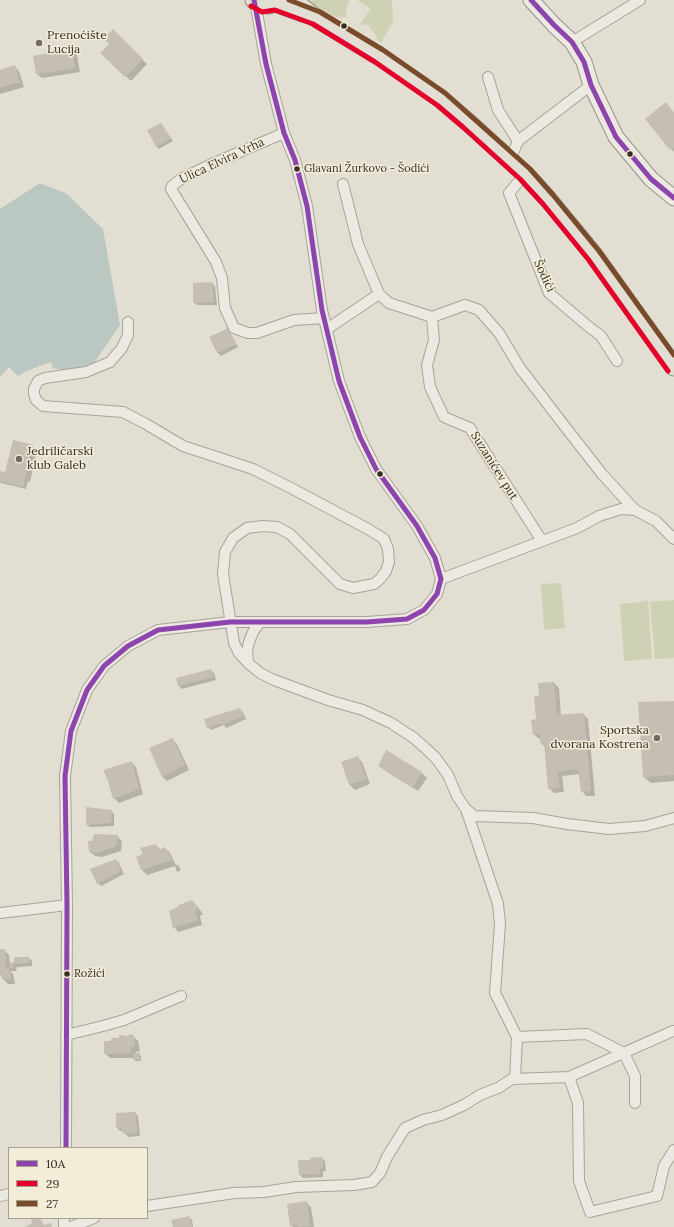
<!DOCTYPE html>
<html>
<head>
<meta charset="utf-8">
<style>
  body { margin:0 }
  #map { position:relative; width:674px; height:1227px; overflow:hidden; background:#e2ded1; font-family:Lora,serif }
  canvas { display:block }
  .legend { position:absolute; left:8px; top:1147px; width:140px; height:72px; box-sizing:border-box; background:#f2ecd8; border:1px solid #a7a08f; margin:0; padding:5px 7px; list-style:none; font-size:12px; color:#372d21 }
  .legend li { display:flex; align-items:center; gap:8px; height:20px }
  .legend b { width:20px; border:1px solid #a7a08f }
</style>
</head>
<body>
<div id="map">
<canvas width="674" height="1227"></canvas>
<ul class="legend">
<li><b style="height:5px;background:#8e44ad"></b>10A</li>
<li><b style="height:5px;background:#e4002b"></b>29</li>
<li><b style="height:5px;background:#7a4b2a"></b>27</li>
</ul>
</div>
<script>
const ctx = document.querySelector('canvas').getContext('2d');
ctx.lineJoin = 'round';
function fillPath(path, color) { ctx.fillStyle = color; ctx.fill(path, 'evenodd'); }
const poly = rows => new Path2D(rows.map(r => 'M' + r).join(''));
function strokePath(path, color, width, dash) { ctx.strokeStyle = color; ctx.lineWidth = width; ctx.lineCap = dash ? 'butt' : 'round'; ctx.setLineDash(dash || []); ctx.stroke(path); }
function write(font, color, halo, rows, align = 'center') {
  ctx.font = font + ' Lora,serif'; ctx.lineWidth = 3; ctx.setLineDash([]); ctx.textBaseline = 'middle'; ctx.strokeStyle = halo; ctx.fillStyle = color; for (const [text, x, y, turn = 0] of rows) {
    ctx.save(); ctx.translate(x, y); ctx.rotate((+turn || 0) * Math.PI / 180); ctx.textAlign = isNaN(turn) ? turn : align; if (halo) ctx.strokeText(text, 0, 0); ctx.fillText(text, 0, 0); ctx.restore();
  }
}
fillPath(poly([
  [310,0,351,0,347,4,346,17,341,18,323,14,310,4],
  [357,0,392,0,393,22,381,43,376,38,376,35,368,25,360,24,371,9],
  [561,583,565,628,544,630,541,584],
  [674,600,674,658,655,659,650,602],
  [648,601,652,659,624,661,620,604]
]), '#cfd1b5');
fillPath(poly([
  [40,183,67,194,103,229,120,325,94,363,66,371,53,368,51,362,26,371,18,376,9,367,0,377,0,209]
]), '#bac8c1');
fillPath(poly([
  [113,31,147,64,131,81,102,53,111,44],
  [72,50,77,55,80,72,42,78,37,74],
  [14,66,19,71,24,87,0,94,0,71],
  [666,103,674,113,674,152,671,149],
  [163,127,173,141,159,149,156,146],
  [212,283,215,286,217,305,197,305,194,302],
  [227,329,230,332,238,347,221,356,218,353,211,338],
  [32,446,37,451,30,482,28,481,26,489,1,483,0,481,0,473,6,473],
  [211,670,214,673,216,680,182,689,179,686,177,679],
  [554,683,559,688,561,716,583,714,588,719,595,796,586,796,582,791,580,774,562,776,564,792,554,793,549,788,545,747,541,743,541,739,539,739,534,734,540,696],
  [674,702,674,781,651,783,644,777],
  [240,709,243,712,246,719,226,728,224,725,211,730,208,727],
  [172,739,177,744,189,770,167,781,162,776],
  [387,752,422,773,427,778,418,791,384,770,379,765],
  [357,757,362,762,370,784,355,790,350,785,342,763],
  [131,762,136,767,143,794,119,803,114,798],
  [111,811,114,814,114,826,90,827,87,824],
  [117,836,122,841,121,851,102,857,95,856,90,852],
  [155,845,161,850,165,848,170,853,176,865,178,865,181,870,177,872,175,866,147,875,142,870,144,855],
  [116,860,119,863,124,874,101,886,98,883],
  [197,906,203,914,200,916,202,925,178,932,174,927],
  [0,950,4,950,9,955,10,964,29,958,32,961,32,966,17,967,16,971,10,971,13,974,15,984,8,984,3,979,2,975,0,975],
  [120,1036,133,1036,138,1041,140,1051,136,1052,136,1054,141,1056,141,1061,135,1061,134,1058,110,1058,105,1053,111,1042,120,1039],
  [135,1113,138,1116,140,1136,128,1137,124,1131,120,1131,117,1128],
  [322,1158,325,1161,326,1171,323,1171,323,1177,303,1178,300,1175,311,1161],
  [306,1202,311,1207,314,1227,293,1227,291,1225],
  [189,1217,192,1220,193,1227,174,1227]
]), '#0003');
fillPath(poly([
  [113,29,143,59,125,77,100,53,109,44,104,39],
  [72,49,75,68,36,74,33,56],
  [15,65,20,82,0,88,0,70],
  [666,102,674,113,674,147,670,150,645,119],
  [161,123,171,138,156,147,147,130],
  [212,282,214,302,193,303,193,283],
  [228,328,236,344,217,353,209,337],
  [13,440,33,445,23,487,0,481,0,471,5,472],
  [211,669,213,677,178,686,176,678],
  [554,682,557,715,584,713,591,791,581,792,578,769,558,771,560,788,548,789,544,743,540,743,540,734,533,735,531,720,536,719,534,696,539,696,538,683],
  [674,701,674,775,643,777,638,702],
  [240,708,244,716,222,725,220,723,207,728,204,719],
  [173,738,185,765,162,777,149,748],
  [386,750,422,772,413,787,378,766],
  [358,756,366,779,349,785,341,762],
  [132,761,139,789,113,799,108,781,103,770],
  [86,807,112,810,111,823,86,825],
  [94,834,118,835,116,846,97,853,89,852,88,841,92,841],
  [156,844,158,850,165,847,172,860,141,870,136,857,143,854,140,848],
  [116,859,121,871,97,884,90,869],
  [192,900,199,908,195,911,198,920,173,928,169,911,178,907,179,905],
  [0,949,5,949,6,968,9,968,11,980,2,979,0,970],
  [14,957,29,957,29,963,14,964,14,968,9,968,9,963,14,962],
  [129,1034,134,1035,135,1046,131,1047,131,1053,104,1054,104,1041,110,1041,112,1038,119,1038,119,1035,128,1036],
  [134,1053,140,1053,140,1060,133,1060],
  [136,1112,137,1133,123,1134,122,1129,116,1128,116,1113],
  [323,1157,323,1168,320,1168,320,1174,299,1175,298,1160,310,1160,310,1158],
  [307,1201,310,1226,298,1227,298,1225,290,1226,287,1204],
  [189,1216,192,1227,173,1227,171,1220],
  [34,1218,40,1218,44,1225,51,1223,52,1227,25,1227,32,1223,31,1219]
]), '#c6beb2');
const street = poly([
  [572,42,640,0],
  [488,77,498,110,518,141],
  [284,133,214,163,181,179,172,186,171,189,216,262,222,278,225,308,234,328,248,333,257,333,294,320,324,318],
  [510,160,518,141,591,85],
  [525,174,509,193,549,293,589,327,601,336,617,361],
  [343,184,358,244,379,294,389,303,432,317,434,340,427,365,430,387,444,417,470,428,542,541],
  [432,317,465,305,479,310,499,333,520,368,556,415,602,474,635,510],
  [128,322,128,335,122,348,110,362,86,372,45,378,38,381,34,389,34,394,36,400,43,406,123,412,146,424,183,446,253,469,289,487,368,529,384,539,388,549,389,562,386,571,380,579,374,584,353,588,340,584,290,534,277,527,263,526,247,528,233,538,225,552,223,574,234,643,239,653,248,663,260,673,274,680,328,700,363,710,391,723,414,738,435,757,448,775,457,796,465,808,474,816,533,818,567,824,609,829,645,826,674,818],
  [327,329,379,294],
  [441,579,577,528,599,516,621,509,635,510,656,521,674,539],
  [248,663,247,651,249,642,253,632,260,622],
  [466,809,498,904,500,924,495,993,517,1037,515,1079],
  [0,913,67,905],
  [66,1035,103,1026,124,1020,181,996],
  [517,1037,587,1034,624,1053,635,1076,635,1103],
  [569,1077,673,1031],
  [66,1148,67,905,65,776,71,731,87,690,104,666,128,646,158,630,230,622,367,622,407,619,424,610,437,594,441,579,435,558,417,526,376,469,360,437,339,381,322,310,307,206,295,160,284,133,276,102,266,64,257,12,254,0],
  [0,1196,9,1194],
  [147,1206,234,1193,264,1192,296,1187,354,1185,372,1182,380,1173,387,1157,405,1128,423,1120,442,1115,464,1105,480,1095,498,1088,512,1079,569,1077,578,1103,579,1181,590,1212,657,1196,664,1166,674,1150],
  [64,1227,64,1218],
  [71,1227,94,1218]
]);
const secondary = poly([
  [531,0,554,25,572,42,584,62,591,85,616,137,651,179,674,198]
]);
const primary = poly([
  [254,0,258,3,268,5,275,3,279,0],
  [293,0,316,18,379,56,441,99,469,123,525,174,548,199,594,255,674,367],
  [275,3,303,13]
]);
strokePath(street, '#a8a399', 12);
strokePath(secondary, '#989389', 17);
strokePath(primary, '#8e8980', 19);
strokePath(street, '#ebe9e1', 10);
strokePath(secondary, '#ebe9e1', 15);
strokePath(primary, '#e3ded3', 17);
strokePath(poly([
  [531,0,554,25,572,42,584,62,591,85,616,137,651,179,674,198],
  [66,1148,67,905,65,776,71,731,87,690,104,666,128,646,158,630,230,622,367,622,407,619,424,610,437,594,441,579,435,558,417,526,376,469,360,437,339,381,322,310,307,206,295,160,284,133,266,64,254,0]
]), '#8e44ad', 5);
strokePath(poly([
  [251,6,262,12,275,10,313,24,375,62,437,105,464,128,520,179,543,204,588,259,668,371]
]), '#e4002b', 5);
strokePath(poly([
  [289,0,320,12,383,50,445,93,530,169,553,195,599,251,674,355]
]), '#7a4b2a', 5);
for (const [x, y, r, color] of [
  [344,26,3.5,"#372d21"],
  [39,43,4,"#736b5f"],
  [630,154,3.5,"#372d21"],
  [297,169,3.5,"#372d21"],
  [19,459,4,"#736b5f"],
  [380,474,3.5,"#372d21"],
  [657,738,4,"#736b5f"],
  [67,974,3.5,"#372d21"]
]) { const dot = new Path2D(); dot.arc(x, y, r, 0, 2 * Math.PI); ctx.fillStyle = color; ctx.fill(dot); strokePath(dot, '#f2ecd8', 1.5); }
write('11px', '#372d21', '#f2ecd8', [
  ["Glavani Žurkovo - Šodići",304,169],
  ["Rožići",74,974]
], 'left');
write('12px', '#372d21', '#f2ecd8', [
  ["Prenoćište",47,36],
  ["Lucija",47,50],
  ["Jedriličarski",27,452],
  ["klub Galeb",27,466],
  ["Sportska",649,731,"right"],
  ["dvorana Kostrena",649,745,"right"]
], 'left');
write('12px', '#372d21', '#f2ecd8', [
  ["Ulica Elvira Vrha",222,161,-25],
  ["Šodići",544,276,65],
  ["Suzanićev put",494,466,58]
]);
</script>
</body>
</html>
